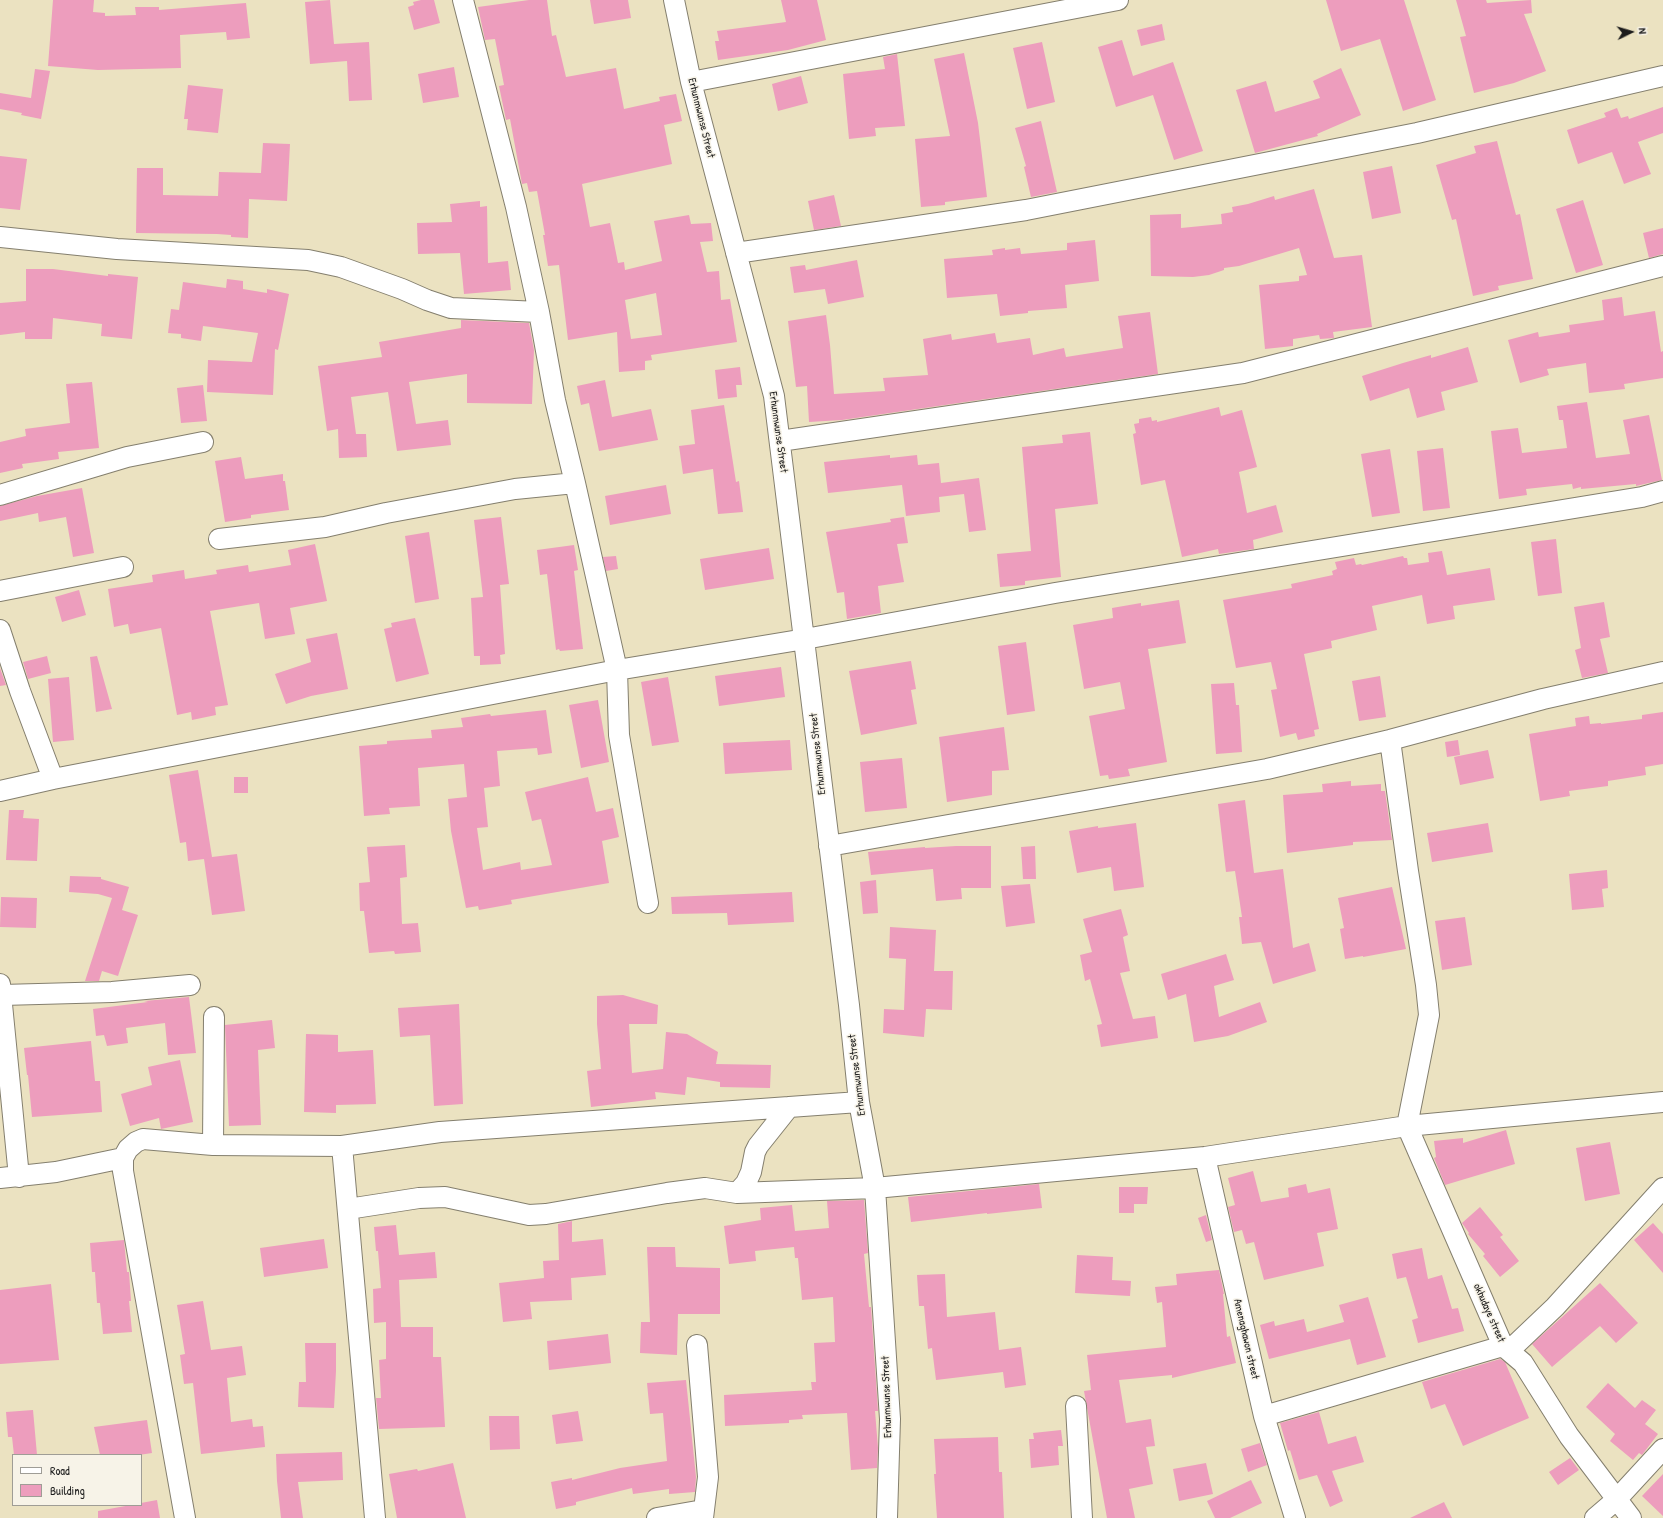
<!DOCTYPE html>
<html>
<head>
<meta charset="utf-8">
<style>
  body { margin:0 }
  #map { position:relative; width:1663px; height:1518px; overflow:hidden; background:#ebe2c1; font-family:"Patrick Hand",sans-serif }
  canvas { display:block }
  .legend { position:absolute; left:12px; top:1454px; width:130px; height:52px; box-sizing:border-box; background:#f7f3e8; border:1px solid #9f9d96; margin:0; padding:5px 7px; list-style:none; font-size:12px; color:#1c1c1c }
  .legend li { display:flex; align-items:center; gap:8px; height:20px }
  .legend b { width:20px; border:1px solid #9f9d96 }
  .north { position:absolute; left:1611px; top:12px; width:40px; height:40px; -webkit-text-stroke:3px #f7f3e8; paint-order:stroke; rotate:85deg; font-size:11px; font-weight:700; line-height:16px; text-align:center; color:#1c1c1c }
  .north::after { content:''; display:block; margin:auto; width:14px; height:18px; background:#1c1c1c; clip-path:polygon(50% 0,100% 100%,50% 72%,0 100%) }
</style>
</head>
<body>
<div id="map">
<canvas width="1663" height="1518"></canvas>
<ul class="legend">
<li><b style="height:5px;background:#fff"></b>Road</li>
<li><b style="height:11px;background:#ed9dbd"></b>Building</li>
</ul>
<div class="north">N</div>
</div>
<script>
const ctx = document.querySelector('canvas').getContext('2d');
ctx.lineJoin = 'round';
function fillPath(path, color) { ctx.fillStyle = color; ctx.fill(path, 'evenodd'); }
const poly = rows => new Path2D(rows.map(r => 'M' + r).join(''));
function strokePath(path, color, width, dash) { ctx.strokeStyle = color; ctx.lineWidth = width; ctx.lineCap = dash ? 'butt' : 'round'; ctx.setLineDash(dash || []); ctx.stroke(path); }
function write(font, color, halo, rows, align = 'center') {
  ctx.font = font + ' "Patrick Hand",sans-serif'; ctx.lineWidth = 3; ctx.setLineDash([]); ctx.textBaseline = 'middle'; ctx.strokeStyle = halo; ctx.fillStyle = color; for (const [text, x, y, turn = 0] of rows) {
    ctx.save(); ctx.translate(x, y); ctx.rotate((+turn || 0) * Math.PI / 180); ctx.textAlign = isNaN(turn) ? turn : align; if (halo) ctx.strokeText(text, 0, 0); ctx.fillText(text, 0, 0); ctx.restore();
  }
}
fillPath(poly([
  [53,0,94,0,93,12,105,13,105,16,136,15,135,7,159,7,159,10,246,3,250,38,227,40,226,32,180,35,181,68,98,70,48,66],
  [330,0,334,44,369,42,372,100,349,101,347,61,310,64,305,2],
  [421,0,434,0,440,23,414,30,408,7,414,5,413,2],
  [529,0,547,0,552,36,556,35,566,77,616,68,624,109,660,101,659,97,676,94,682,121,664,125,672,164,582,184,590,227,610,223,618,263,624,262,625,270,662,261,654,221,689,215,691,224,711,223,713,241,700,242,707,272,719,271,721,300,730,299,737,342,651,355,652,360,645,361,645,370,619,372,617,332,568,340,559,265,548,266,543,235,545,235,537,191,529,192,527,183,522,184,510,119,506,120,499,86,504,85,495,39,485,40,478,7],
  [656,293,662,335,631,339,625,300],
  [590,0,628,0,631,18,594,24],
  [781,0,817,0,826,40,788,50,718,60,715,41,719,41,717,31,786,22],
  [1326,0,1404,0,1436,100,1403,111,1380,39,1341,51],
  [1456,0,1486,0,1487,3,1531,0,1532,13,1524,14,1546,71,1514,83,1474,93,1460,37,1466,36],
  [1162,24,1165,40,1141,46,1137,30],
  [1122,40,1133,76,1173,62,1203,151,1174,160,1153,95,1116,107,1098,47],
  [1042,42,1055,102,1027,109,1013,48],
  [964,53,978,123,987,197,945,202,945,205,921,207,915,139,950,136,934,59],
  [897,54,905,126,875,128,876,136,849,139,843,74,885,69,883,57],
  [454,67,459,97,423,103,418,74],
  [1341,68,1361,115,1317,134,1318,136,1255,153,1236,90,1266,81,1275,112,1320,98,1313,81],
  [35,69,50,71,41,119,21,115,22,113,0,109,0,93,31,98],
  [801,76,808,103,778,111,772,84],
  [188,85,223,89,218,133,187,130,188,119,184,119],
  [1663,107,1663,133,1638,142,1651,174,1624,184,1612,152,1578,164,1567,130,1606,117,1604,113,1617,108,1621,118,1628,116,1629,119],
  [1041,121,1057,192,1031,197,1024,167,1026,166,1015,128],
  [1497,141,1516,215,1520,214,1533,279,1498,286,1499,290,1473,296,1456,219,1452,220,1436,165,1476,153,1474,146],
  [263,143,290,144,287,201,249,199,248,238,231,237,231,235,217,234,136,233,137,168,163,168,163,195,218,196,219,172,261,173],
  [0,156,27,159,20,210,0,208],
  [1392,166,1401,213,1372,219,1363,172],
  [1314,189,1334,258,1362,255,1372,327,1333,332,1334,338,1320,339,1319,335,1293,339,1293,346,1265,349,1259,285,1299,281,1299,276,1307,275,1299,248,1239,266,1224,268,1224,270,1209,275,1193,277,1151,276,1150,215,1181,214,1181,228,1222,224,1221,214,1233,212,1232,207,1248,204,1274,196,1275,200],
  [834,195,841,226,814,230,808,201],
  [1583,200,1603,265,1576,273,1556,209],
  [480,201,480,207,487,206,488,263,508,261,511,290,464,294,460,253,418,254,417,223,452,222,450,204],
  [1663,228,1663,254,1649,258,1643,233],
  [1095,240,1099,281,1065,285,1067,308,1028,311,1028,313,1000,316,997,294,947,298,944,259,993,255,992,250,1005,248,1005,250,1020,248,1021,254,1067,250,1067,243],
  [857,260,864,297,828,304,825,289,794,293,790,267,805,265,806,270],
  [26,269,53,269,108,276,108,274,138,277,132,339,101,336,102,324,53,318,52,339,25,339,25,332,0,335,0,303,26,301],
  [227,279,243,281,243,289,267,293,267,289,289,294,278,350,275,349,273,395,207,392,208,360,252,362,258,333,203,326,201,341,181,338,181,334,168,333,171,309,179,310,183,282,226,288],
  [1622,297,1624,316,1655,311,1661,352,1663,351,1663,378,1624,384,1625,389,1589,393,1586,363,1547,369,1549,375,1520,383,1508,340,1538,332,1539,337,1570,332,1569,325,1604,320,1602,300],
  [1150,312,1158,374,842,420,809,422,807,386,796,387,788,321,826,315,830,345,834,394,885,391,883,378,928,375,923,339,951,334,952,340,995,333,997,343,1030,338,1033,355,1064,348,1066,357,1123,348,1118,316],
  [461,320,529,323,534,350,532,404,467,403,467,374,409,382,416,424,448,420,451,445,397,451,388,392,351,397,356,434,366,434,367,457,339,458,338,429,327,431,318,366,382,357,379,342,461,328],
  [1468,347,1478,382,1441,392,1445,410,1417,418,1409,388,1370,401,1362,376,1403,363,1431,355,1431,358],
  [740,367,742,385,736,385,737,397,718,399,715,370],
  [605,380,612,417,651,409,658,440,599,451,589,403,581,405,577,386],
  [92,382,99,448,58,452,59,459,22,464,23,468,0,473,0,442,26,436,25,429,70,423,66,384],
  [203,385,207,421,181,423,177,388],
  [1587,402,1596,458,1630,454,1623,420,1649,415,1662,480,1636,486,1636,484,1581,489,1581,487,1573,489,1572,484,1526,489,1527,495,1499,499,1491,431,1518,428,1522,453,1567,448,1563,420,1559,420,1557,406],
  [724,405,736,482,739,481,743,512,718,514,713,469,683,474,679,446,695,444,691,410],
  [1219,407,1221,416,1242,410,1257,467,1239,472,1247,513,1276,505,1283,532,1253,540,1254,549,1219,554,1218,549,1182,557,1165,480,1141,485,1133,434,1136,433,1134,424,1139,423,1139,419,1151,417,1152,421,1157,420,1157,422],
  [1090,432,1098,504,1055,509,1061,577,1025,581,1025,585,1000,587,997,554,1031,551,1022,447,1063,443,1062,435],
  [1443,448,1450,508,1423,511,1417,451],
  [1390,449,1400,513,1372,517,1361,454],
  [890,455,890,458,917,455,918,465,939,463,941,483,979,478,986,530,969,532,964,494,939,497,940,512,906,516,902,485,828,493,824,462],
  [241,457,245,479,283,474,283,481,285,481,289,510,251,515,251,518,225,522,215,461],
  [666,485,671,514,610,525,605,496],
  [82,488,94,553,73,557,66,517,39,522,38,513,0,521,0,506,37,496],
  [501,517,509,584,500,585,505,654,500,655,501,664,480,665,480,656,474,656,471,598,483,597,474,520],
  [904,517,908,543,897,544,904,582,878,586,881,613,847,619,844,592,837,593,826,532,891,522,890,519],
  [429,532,439,599,415,603,405,536],
  [1556,539,1562,593,1538,596,1531,542],
  [315,544,327,601,290,608,295,634,265,639,259,603,210,611,228,705,215,707,216,715,192,720,191,712,177,715,161,628,130,634,128,624,114,627,108,589,153,582,152,575,184,570,185,579,217,574,216,570,248,565,249,572,291,565,288,550],
  [574,545,578,570,574,571,583,649,560,651,559,649,556,650,547,574,540,575,537,550],
  [769,548,774,579,705,590,700,559],
  [1442,551,1447,575,1490,568,1495,600,1453,606,1455,619,1427,624,1422,595,1372,606,1377,630,1331,641,1332,648,1304,654,1319,729,1314,730,1315,736,1298,740,1296,733,1280,737,1271,690,1277,689,1271,662,1236,668,1223,600,1292,588,1291,584,1333,575,1332,571,1337,569,1335,562,1354,558,1356,565,1361,564,1362,565,1403,556,1404,558,1407,558,1408,565,1429,562,1428,553],
  [616,556,618,569,606,571,603,557],
  [79,590,86,615,62,622,55,597],
  [1179,600,1186,643,1148,649,1167,762,1128,769,1130,776,1109,779,1108,775,1100,776,1089,716,1125,709,1120,682,1084,689,1073,625,1113,618,1112,608,1141,603,1141,606],
  [1604,602,1610,637,1600,639,1608,673,1582,678,1575,650,1581,648,1574,607],
  [415,618,429,674,396,682,384,629,392,627,391,623],
  [337,633,348,689,311,696,286,704,275,674,311,662,306,639],
  [1026,642,1035,711,1007,715,998,646],
  [47,656,51,673,28,679,23,662],
  [97,656,112,709,96,712,90,657],
  [911,661,916,689,911,690,917,724,861,735,849,671],
  [781,667,785,697,719,706,715,676],
  [0,668,6,685,0,686],
  [1380,676,1386,717,1359,721,1352,681],
  [69,677,74,740,53,742,48,679],
  [668,677,679,742,652,746,641,682],
  [1234,683,1236,705,1239,705,1242,752,1216,754,1211,684],
  [598,700,609,762,581,768,569,705],
  [546,710,552,753,538,755,537,748,497,751,500,786,484,788,488,827,477,828,483,870,520,862,521,870,552,865,541,819,532,821,525,792,588,777,596,812,613,808,619,837,602,841,609,883,511,900,512,904,479,910,478,906,466,908,451,831,448,799,467,797,464,764,418,768,420,806,389,808,390,814,364,816,359,746,387,744,387,741,432,738,431,730,463,727,461,718,490,714,491,716],
  [1663,712,1663,764,1645,767,1646,775,1608,781,1608,786,1569,791,1570,796,1540,801,1529,734,1576,726,1575,718,1589,716,1590,724,1601,723,1601,724,1642,719,1642,715],
  [1004,727,1009,770,992,771,992,795,947,802,939,737],
  [790,740,792,770,725,774,723,743],
  [1458,740,1460,755,1447,757,1445,742],
  [1488,750,1494,778,1460,785,1454,757],
  [902,758,907,808,865,812,860,762],
  [198,770,212,857,237,854,245,911,212,915,204,859,188,861,186,842,180,843,169,775],
  [234,777,248,777,248,793,234,793],
  [1351,781,1351,786,1381,784,1381,791,1385,791,1392,840,1353,842,1353,845,1287,853,1283,795,1323,792,1322,784],
  [1245,800,1254,873,1283,869,1293,948,1309,943,1316,971,1273,984,1261,942,1242,944,1239,917,1242,917,1235,871,1226,872,1218,804],
  [9,810,24,810,23,818,39,819,37,861,6,860],
  [1136,823,1144,887,1114,891,1111,867,1077,873,1069,831,1098,826,1098,828],
  [1488,823,1493,852,1432,862,1427,833],
  [405,845,407,877,400,878,402,924,418,923,421,952,395,954,394,951,369,953,364,911,360,911,359,883,370,882,367,847],
  [956,846,991,846,991,888,961,888,962,899,936,901,933,869,871,875,868,852,925,847,925,848],
  [1035,846,1036,879,1023,879,1021,847],
  [1607,870,1608,888,1602,889,1604,907,1572,910,1569,874],
  [70,876,101,877,101,879,129,887,122,910,138,915,118,976,102,971,99,981,85,981,112,898,98,894,69,892],
  [876,880,878,913,863,914,860,882],
  [1030,884,1035,923,1006,927,1001,886],
  [1392,887,1406,949,1363,957,1363,956,1345,959,1340,929,1344,928,1338,898],
  [792,892,794,922,728,925,727,913,672,914,671,897],
  [1,897,37,898,36,928,0,927],
  [1121,909,1128,935,1123,937,1130,971,1120,973,1133,1019,1155,1016,1158,1038,1101,1047,1097,1025,1102,1024,1090,979,1085,981,1080,955,1092,952,1083,919],
  [1465,917,1472,965,1442,970,1435,921],
  [890,927,936,930,934,971,953,971,952,1010,926,1009,924,1037,883,1033,884,1009,904,1010,906,959,889,958],
  [1226,954,1234,980,1214,986,1219,1017,1260,1002,1267,1022,1228,1036,1194,1042,1186,994,1168,1000,1161,974],
  [623,995,658,1005,657,1024,629,1024,632,1073,663,1069,666,1032,687,1034,718,1052,716,1064,771,1065,770,1088,720,1087,720,1082,687,1077,685,1095,655,1092,656,1099,591,1107,587,1071,601,1069,597,1024,597,996],
  [189,997,196,1053,168,1055,165,1023,126,1028,128,1043,107,1046,104,1035,96,1036,93,1009,148,1002,144,1001],
  [459,1004,463,1104,434,1106,430,1035,400,1037,398,1008],
  [272,1020,275,1048,258,1050,261,1125,229,1126,225,1025],
  [306,1034,338,1035,338,1052,373,1050,376,1104,336,1105,336,1113,304,1112],
  [91,1041,95,1081,100,1081,102,1112,32,1117,28,1075,27,1075,24,1048],
  [180,1060,193,1122,161,1129,159,1118,130,1126,121,1094,152,1085,148,1067],
  [1506,1130,1515,1164,1445,1185,1434,1158,1436,1157,1434,1141,1463,1138,1463,1143],
  [1610,1142,1620,1194,1585,1201,1576,1148],
  [1253,1171,1261,1202,1289,1197,1288,1188,1306,1184,1308,1193,1330,1188,1338,1229,1317,1233,1324,1266,1264,1280,1254,1242,1246,1244,1242,1230,1234,1232,1228,1207,1235,1205,1228,1178],
  [1039,1184,1042,1208,987,1214,987,1213,911,1222,908,1197],
  [1119,1187,1148,1187,1147,1204,1134,1204,1134,1213,1119,1213],
  [864,1200,868,1253,864,1254,869,1307,871,1307,878,1411,875,1411,878,1448,877,1468,851,1470,847,1413,802,1415,803,1419,789,1420,789,1423,725,1426,724,1395,812,1390,811,1382,816,1382,814,1343,835,1342,833,1297,802,1300,798,1258,795,1258,794,1247,755,1251,756,1261,729,1264,724,1226,761,1220,760,1208,792,1205,795,1231,829,1228,827,1201],
  [1480,1207,1503,1235,1500,1237,1519,1261,1500,1277,1483,1256,1485,1254,1468,1234,1469,1233,1462,1223],
  [1206,1215,1212,1240,1206,1242,1198,1218],
  [572,1221,572,1242,603,1239,606,1275,571,1278,572,1300,530,1302,532,1319,503,1322,499,1283,544,1278,543,1261,559,1260,558,1224],
  [1653,1223,1663,1234,1663,1273,1634,1240],
  [396,1225,399,1255,435,1252,437,1278,399,1280,401,1327,433,1327,433,1357,441,1357,445,1427,379,1429,376,1398,381,1398,379,1360,386,1359,386,1322,374,1323,373,1289,381,1288,378,1251,376,1251,374,1227],
  [324,1239,328,1268,264,1277,260,1248],
  [124,1240,127,1272,129,1272,131,1301,129,1301,132,1332,103,1334,100,1303,97,1303,95,1272,92,1272,90,1243],
  [647,1247,675,1247,676,1267,720,1268,720,1314,678,1314,677,1355,640,1353,641,1322,650,1322],
  [1422,1248,1428,1279,1442,1275,1452,1309,1458,1308,1464,1331,1418,1343,1412,1320,1418,1318,1406,1277,1397,1279,1392,1254],
  [1077,1255,1113,1257,1112,1280,1131,1281,1130,1296,1075,1293],
  [1219,1270,1224,1294,1223,1294,1227,1337,1230,1336,1236,1363,1172,1378,1172,1375,1119,1380,1126,1423,1151,1419,1155,1446,1146,1447,1153,1484,1129,1489,1135,1518,1107,1518,1084,1391,1091,1390,1087,1355,1166,1347,1162,1302,1157,1303,1155,1287,1177,1285,1176,1274],
  [945,1274,947,1317,995,1312,999,1350,1021,1347,1026,1385,1005,1388,1003,1372,936,1380,932,1348,928,1349,924,1306,919,1306,917,1275],
  [1600,1283,1638,1323,1616,1343,1600,1326,1552,1367,1532,1344],
  [51,1284,59,1360,0,1364,0,1290],
  [1368,1297,1386,1357,1357,1365,1350,1339,1269,1359,1260,1325,1274,1321,1275,1326,1304,1319,1307,1332,1344,1322,1339,1305],
  [203,1301,211,1350,242,1346,246,1375,227,1378,231,1422,252,1419,253,1427,263,1426,265,1447,201,1454,193,1383,184,1384,180,1355,185,1354,177,1305],
  [608,1334,611,1363,549,1370,547,1341],
  [305,1343,336,1343,336,1371,334,1408,298,1407,299,1382,306,1382],
  [1500,1359,1505,1362,1529,1418,1463,1446,1445,1404,1431,1409,1422,1382],
  [686,1380,696,1477,695,1492,669,1494,669,1489,633,1494,632,1488,576,1502,576,1505,556,1509,551,1482,572,1478,572,1480,620,1468,667,1461,663,1413,650,1414,647,1383],
  [1608,1383,1635,1408,1642,1400,1656,1410,1645,1424,1658,1434,1642,1455,1639,1453,1633,1460,1610,1441,1615,1434,1586,1407],
  [33,1410,37,1455,14,1455,12,1437,8,1437,6,1412],
  [578,1411,583,1441,556,1444,552,1415],
  [1319,1412,1328,1444,1356,1436,1364,1462,1332,1471,1343,1501,1330,1507,1317,1475,1299,1480,1290,1450,1288,1451,1280,1423],
  [489,1416,519,1416,520,1449,490,1450],
  [147,1420,152,1453,139,1455,100,1455,94,1427],
  [1061,1430,1063,1446,1058,1446,1059,1465,1031,1468,1029,1439,1034,1439,1033,1433],
  [998,1437,999,1472,1002,1472,1004,1518,937,1518,934,1474,936,1474,934,1439],
  [1260,1443,1267,1465,1248,1472,1241,1449],
  [342,1452,343,1480,298,1482,303,1518,281,1518,277,1481,276,1454],
  [1570,1458,1579,1470,1558,1485,1549,1472],
  [453,1463,466,1518,397,1518,389,1474,417,1469,418,1471],
  [1206,1463,1213,1494,1179,1501,1173,1469],
  [1663,1474,1663,1516,1642,1496],
  [1251,1480,1262,1503,1230,1518,1215,1518,1207,1501],
  [157,1500,160,1518,98,1518,98,1511,131,1505,141,1505,141,1503],
  [1444,1502,1452,1518,1410,1518]
]), '#ed9dbd');
const street = poly([
  [463,0,516,207,539,312,555,400,575,483,617,670,619,735,648,903],
  [674,0,691,82,774,396,849,1005,859,1102,875,1188,890,1419,887,1518],
  [691,82,1118,0],
  [0,237,117,249,308,260,341,267,402,289,427,300,451,308,539,312],
  [736,253,1026,210,1417,133,1663,76],
  [780,441,1243,373,1663,266],
  [0,495,127,457,203,442],
  [219,539,325,527,386,513,515,489,575,483],
  [0,591,123,567],
  [0,630,20,691,53,779],
  [1390,740,1408,871,1426,985,1429,1015,1407,1126,1503,1346,1523,1363,1569,1436,1631,1518],
  [0,791,53,779,617,670,805,639,1055,593,1642,497,1663,491],
  [829,846,1267,769,1390,740,1543,699,1663,672],
  [0,984,19,1177],
  [2,995,112,992,190,985],
  [213,1145,214,1017],
  [342,1146,375,1518],
  [1205,1157,1264,1416,1295,1518],
  [0,1178,56,1172,123,1158],
  [737,1193,746,1183,751,1172,755,1152,758,1146,789,1107],
  [348,1209,419,1198,445,1197,529,1215,546,1214,667,1193,705,1188,737,1193,875,1188,1205,1157,1407,1126,1663,1102],
  [697,1345,708,1477,703,1518],
  [1076,1406,1082,1518],
  [1264,1416,1503,1346,1514,1346,1555,1307,1663,1188],
  [185,1518,123,1171,123,1158,128,1149,136,1142,143,1139,213,1145,342,1146,440,1132,859,1102],
  [657,1518,703,1510],
  [1595,1518,1616,1500,1663,1449]
]);
strokePath(street, '#847f6e', 22);
strokePath(street, '#fff', 20);
write('11px', '#1c1c1c', '#f7f3e8', [
  ["Erhunmwunse Street",701,118,76],
  ["Erhunmwunse Street",778,432,82],
  ["Erhunmwunse Street",818,754,-96],
  ["Erhunmwunse Street",857,1075,-97],
  ["okhudaye street",1489,1313,66],
  ["Amenaghawon street",1246,1339,77],
  ["Erhunmwunse Street",887,1397,-92]
]);
</script>
</body>
</html>
